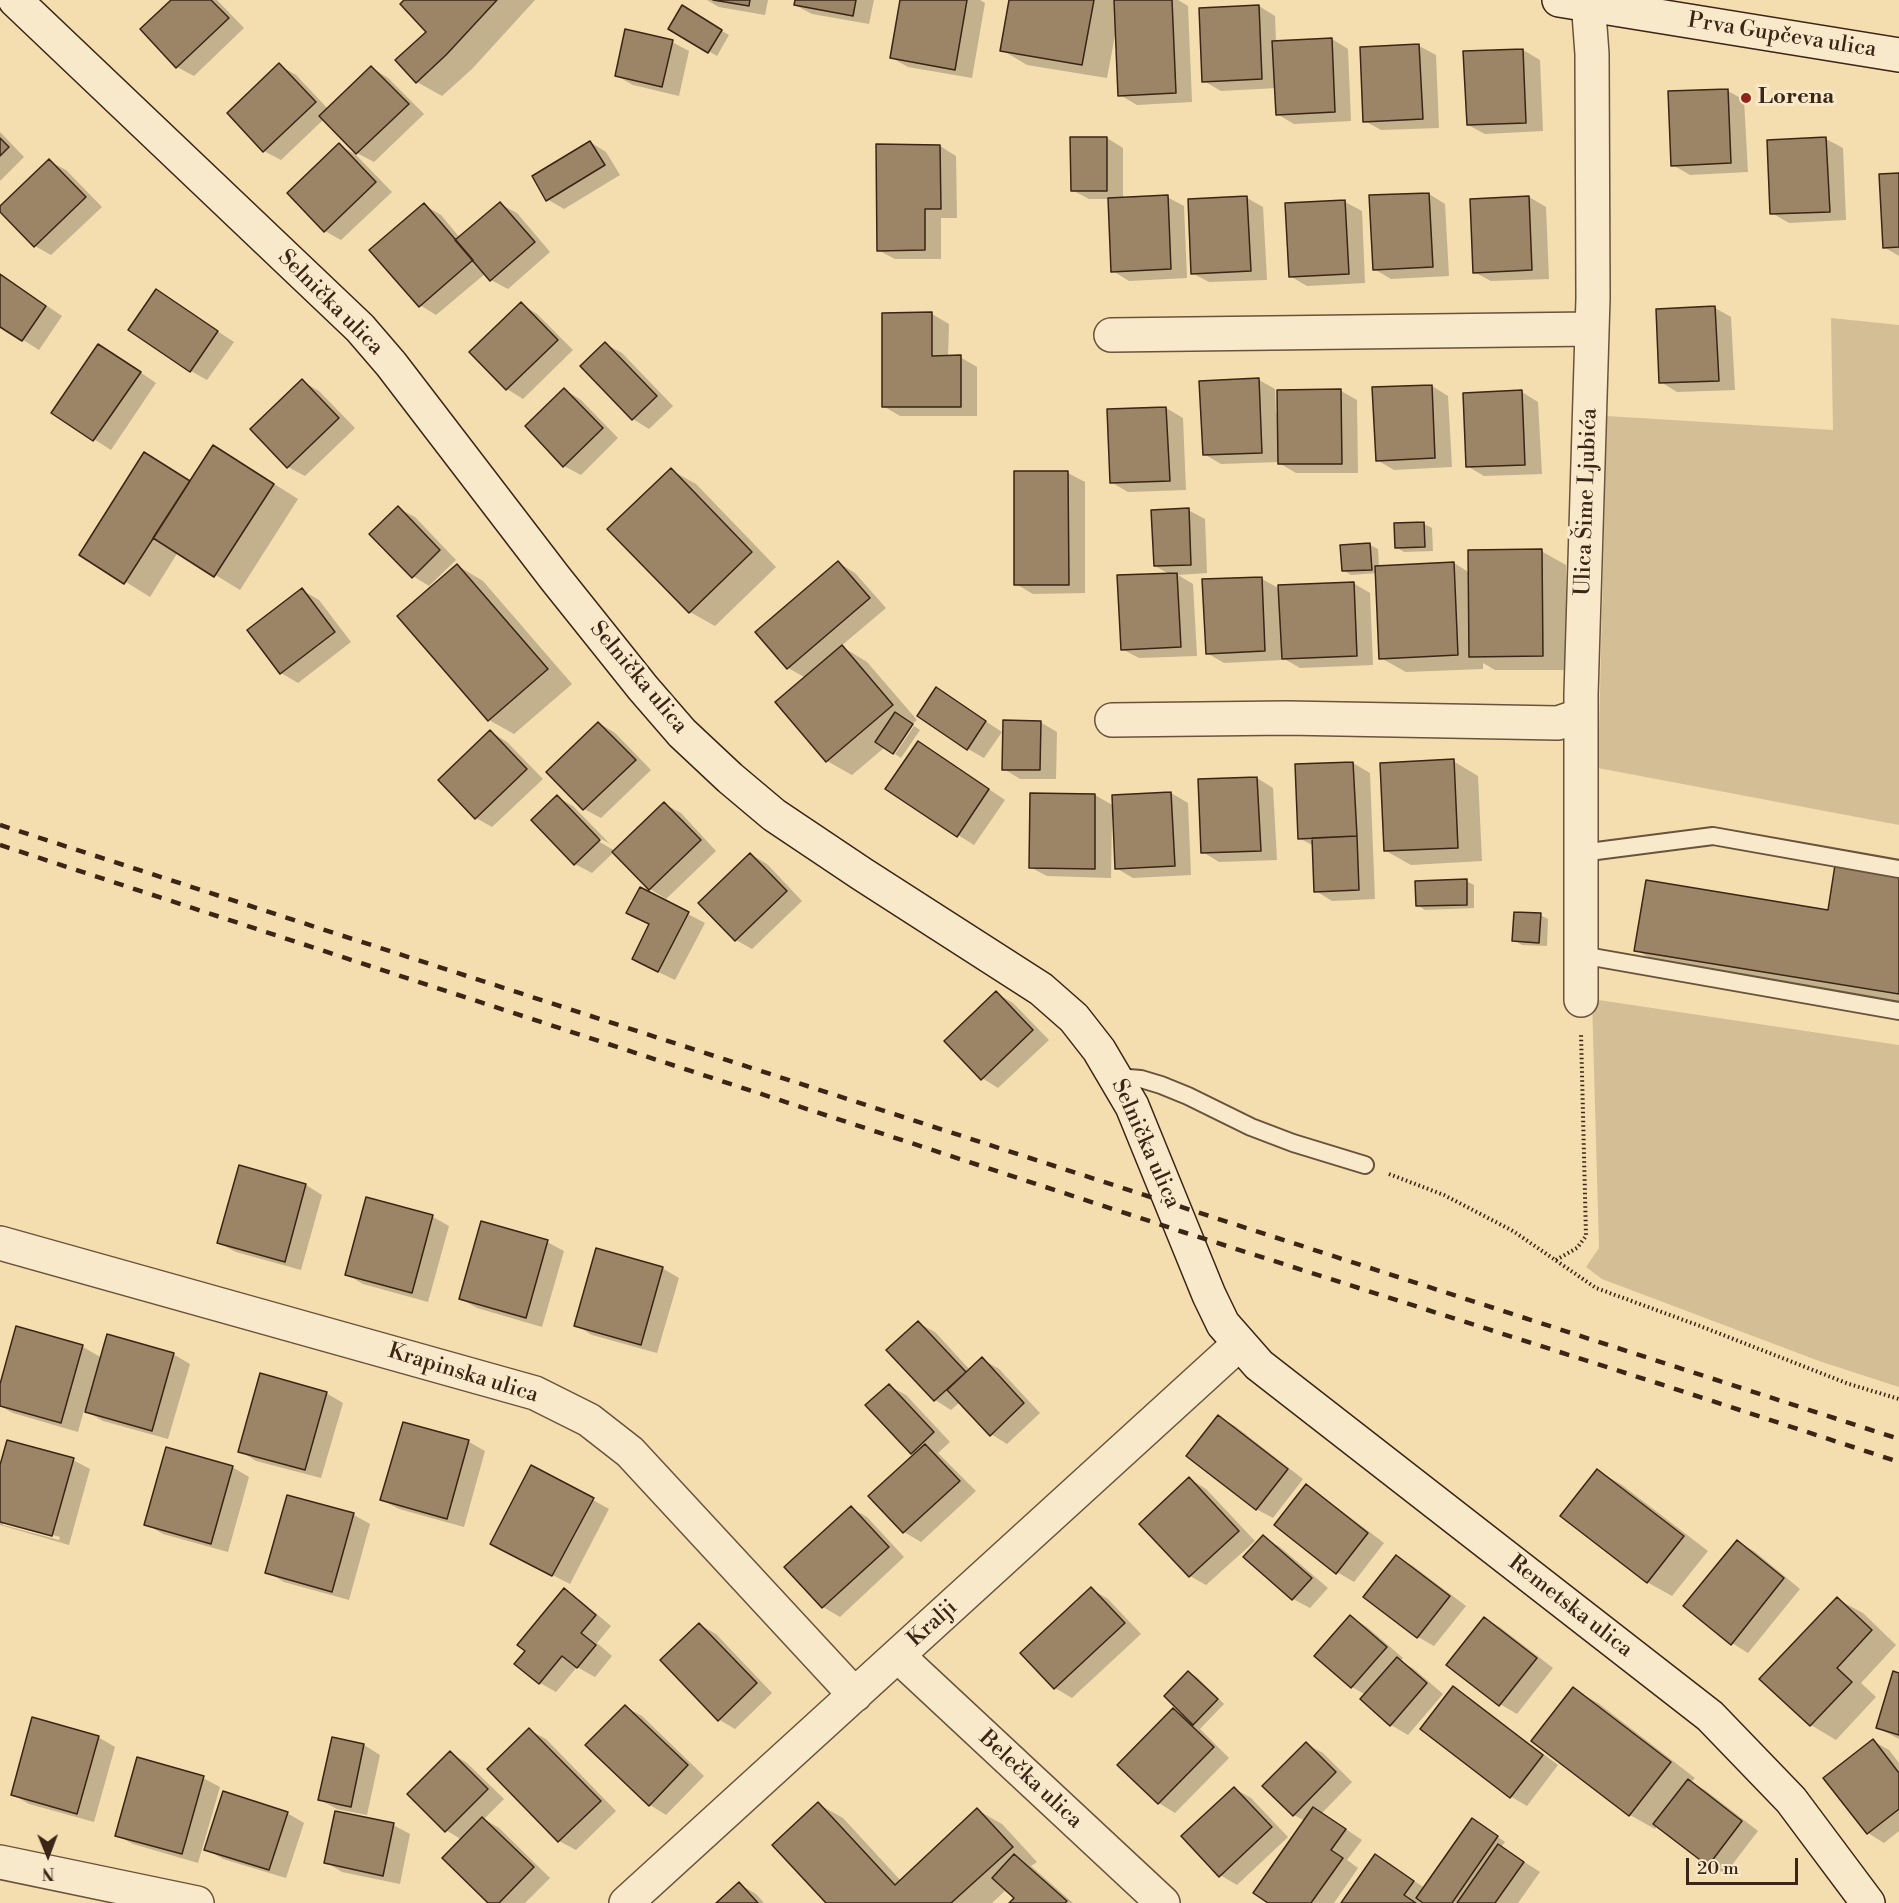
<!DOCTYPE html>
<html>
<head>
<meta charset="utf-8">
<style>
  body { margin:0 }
  #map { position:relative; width:1899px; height:1903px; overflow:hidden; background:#f4ddaf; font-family:"Libre Bodoni",serif }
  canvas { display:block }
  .north { position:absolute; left:18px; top:1825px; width:60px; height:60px; -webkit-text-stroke:4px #f8e9cb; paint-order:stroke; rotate:179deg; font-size:16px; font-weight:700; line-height:24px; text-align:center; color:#3a2516 }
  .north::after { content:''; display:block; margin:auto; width:21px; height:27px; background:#3a2516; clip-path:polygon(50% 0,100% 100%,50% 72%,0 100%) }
  .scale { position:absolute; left:1686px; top:1858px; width:112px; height:27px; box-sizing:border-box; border:3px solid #3a2516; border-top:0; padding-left:8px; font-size:18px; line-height:21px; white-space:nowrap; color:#3a2516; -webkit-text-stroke:4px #f8e9cb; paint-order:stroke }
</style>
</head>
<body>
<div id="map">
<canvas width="1899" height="1903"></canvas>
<div class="north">N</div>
<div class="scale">20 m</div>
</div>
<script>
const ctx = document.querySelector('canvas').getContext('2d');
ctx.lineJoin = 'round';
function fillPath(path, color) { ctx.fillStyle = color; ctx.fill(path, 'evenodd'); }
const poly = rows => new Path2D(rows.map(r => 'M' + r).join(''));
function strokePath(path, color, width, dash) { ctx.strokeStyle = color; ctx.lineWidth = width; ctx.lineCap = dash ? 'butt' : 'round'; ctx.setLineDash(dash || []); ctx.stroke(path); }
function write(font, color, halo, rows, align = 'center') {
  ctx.font = font + ' "Libre Bodoni",serif'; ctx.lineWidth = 6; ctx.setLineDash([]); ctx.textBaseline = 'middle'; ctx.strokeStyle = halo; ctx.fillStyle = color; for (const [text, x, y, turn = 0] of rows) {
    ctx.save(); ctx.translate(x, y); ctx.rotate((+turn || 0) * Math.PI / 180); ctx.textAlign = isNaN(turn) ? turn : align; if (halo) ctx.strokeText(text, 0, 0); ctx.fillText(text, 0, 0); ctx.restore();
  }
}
fillPath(poly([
  [1831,318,1899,325,1899,825,1598,768,1607,416,1833,430],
  [1592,999,1899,1045,1899,1387,1819,1361,1602,1279,1586,1267,1599,1248]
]), '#d4be95');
fillPath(poly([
  [173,0,217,0,244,28,194,76,177,67],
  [406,0,535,0,472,69,442,96,417,82,428,32],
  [707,0,768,0,765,15,719,7],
  [796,0,874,0,869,24,812,14,795,5],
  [902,0,980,0,985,3,972,78,908,67,892,58],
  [1010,0,1178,0,1188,6,1192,102,1137,105,1120,95,1116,30,1107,78,1027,65,1002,50],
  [1259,6,1275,16,1276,42,1332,39,1348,49,1351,121,1294,124,1277,114,1276,88,1221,91,1204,81],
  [683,8,729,35,717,56,670,28],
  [672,42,689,51,679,96,633,85,617,76],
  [1419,46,1436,55,1439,128,1381,130,1365,121,1361,49],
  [1523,50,1540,60,1543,131,1485,134,1468,125],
  [279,65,296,75,328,109,372,68,388,78,424,114,374,162,357,153,324,119,281,160,264,151,229,114],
  [1728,91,1744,100,1748,172,1690,175,1673,165],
  [0,132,24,157,0,181],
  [1107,138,1123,148,1123,198,1167,197,1184,206,1187,278,1129,281,1113,271,1109,199,1089,199,1072,190],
  [1826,139,1843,148,1846,220,1789,223,1772,213,1769,141],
  [590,142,606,152,620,175,564,209,547,199],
  [339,145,356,155,392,192,341,240,325,231],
  [940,146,956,156,957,218,941,218,941,259,895,259,878,250],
  [49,161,66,170,102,207,51,255,35,246,0,210,0,208],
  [1899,175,1899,256,1884,247],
  [1429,194,1445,204,1449,276,1391,279,1374,269],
  [1529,197,1546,207,1549,279,1491,281,1474,272,1471,200],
  [1247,198,1263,207,1267,280,1209,282,1192,273],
  [1345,202,1362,211,1365,283,1307,286,1290,276],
  [500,204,517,213,550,252,508,289,491,280,486,273,436,315,420,305,424,205,441,215,460,238],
  [0,274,62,316,39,350,0,325],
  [156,291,234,342,207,380,191,371],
  [521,304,537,314,573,350,523,399,507,389],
  [1715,308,1731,317,1735,390,1677,392,1661,382],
  [932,314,949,324,948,357,960,357,977,367,977,416,900,416,883,406],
  [605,344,622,353,673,406,649,429,633,419],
  [115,355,156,383,111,450,53,413],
  [1259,380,1275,389,1276,413,1341,391,1357,400,1358,473,1296,473,1279,463,1279,462,1221,464,1204,454],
  [302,381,319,391,355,428,305,476,288,467],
  [1432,386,1448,396,1452,467,1394,470,1377,460],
  [565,390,581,400,618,438,581,475,564,466],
  [1522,392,1538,402,1542,474,1484,476,1467,466],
  [1166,408,1183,418,1186,490,1128,492,1111,482,1109,411],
  [238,461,298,499,240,590,178,552,150,597,81,554,191,482],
  [671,470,696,484,776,567,715,626,690,612],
  [1016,473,1068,473,1085,482,1085,593,1033,594,1016,584],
  [398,508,415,517,456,560,429,586,413,576],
  [1188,510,1205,519,1207,573,1178,575,1193,584,1197,656,1139,658,1122,649,1171,575,1155,566],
  [1424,524,1432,528,1433,551,1404,552,1396,547],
  [1370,545,1378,549,1379,567,1454,563,1470,573,1541,551,1566,565,1567,670,1495,670,1483,663,1483,669,1406,672,1381,658,1377,573,1351,575,1343,570],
  [839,563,855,573,886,608,841,646,867,662,917,720,852,775,827,761,806,678,788,668],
  [458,566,483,581,572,684,514,734,489,720],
  [1262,579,1280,589,1353,583,1370,593,1373,665,1300,668,1281,657,1282,660,1224,663,1207,653],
  [302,590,319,600,351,642,298,683,281,673,249,630],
  [937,689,1002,732,984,758,968,749],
  [1040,722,1057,732,1056,779,1020,779,1004,769],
  [599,723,615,733,651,770,601,818,584,809,548,772],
  [914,726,920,730,901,758,895,754],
  [491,732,507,742,543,779,492,827,476,818],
  [935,753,1005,800,974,845,958,835],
  [1453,761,1478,776,1482,861,1411,865,1386,851],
  [1353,763,1370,773,1375,899,1332,901,1316,891,1314,846,1299,838],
  [1257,778,1273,788,1277,860,1219,862,1203,852],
  [1171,793,1188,803,1191,875,1133,878,1116,868,1114,817,1112,817,1111,878,1047,876,1030,867,1031,794,1095,795,1114,806],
  [557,797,573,806,610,844,595,835,593,838,615,851,664,804,681,813,716,851,666,899,650,889,614,852,592,873,575,864,533,820],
  [750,854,767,864,802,901,752,949,736,940],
  [1899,877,1899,1007,1669,969,1636,950,1829,912],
  [1466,881,1474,885,1474,908,1425,910,1417,905],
  [640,889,705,923,675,980,650,968,651,924],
  [1540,915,1548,919,1547,946,1522,945,1514,940],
  [996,993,1013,1003,1049,1040,998,1088,982,1078],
  [240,1167,306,1185,322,1195,301,1270,236,1252,219,1243],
  [367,1199,433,1217,449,1226,428,1302,363,1284,346,1274],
  [547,1242,564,1251,542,1327,477,1308,461,1299],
  [662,1268,679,1278,657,1353,592,1335,576,1325],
  [918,1323,935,1332,970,1370,982,1359,999,1369,1040,1413,1007,1444,991,1434,960,1402,951,1410,935,1400],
  [83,1347,102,1358,173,1354,190,1364,168,1439,103,1421,84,1410,78,1432,13,1413,0,1406,0,1390],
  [889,1386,906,1395,950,1442,938,1453,976,1491,921,1542,904,1532,870,1496,915,1455,912,1453],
  [326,1393,343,1403,321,1478,256,1461,240,1451],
  [1218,1417,1235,1426,1303,1479,1273,1518,1256,1509],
  [404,1424,469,1442,485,1451,464,1527,399,1509,382,1500],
  [73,1460,90,1469,69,1545,0,1525,0,1471],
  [3,1522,60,1537,59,1540,3,1525],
  [232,1467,249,1477,228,1552,163,1534,146,1524],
  [1597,1470,1622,1485,1708,1551,1672,1596,1647,1582],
  [1190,1479,1206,1489,1255,1541,1206,1585,1190,1576],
  [1306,1486,1322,1496,1384,1543,1354,1582,1337,1572],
  [593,1500,609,1509,570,1584,509,1553],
  [851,1508,867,1517,904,1557,840,1617,823,1607,786,1567],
  [354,1515,370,1524,349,1600,284,1582,267,1572],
  [1263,1537,1280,1547,1328,1588,1310,1608,1293,1599,1246,1557],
  [1737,1542,1754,1551,1800,1589,1748,1653,1732,1643],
  [1396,1557,1413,1566,1466,1606,1434,1646,1418,1637],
  [1091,1589,1108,1599,1141,1634,1072,1698,1055,1688,1023,1653],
  [564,1590,580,1600,611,1626,597,1643,612,1656,595,1677,577,1667,556,1692,540,1683,527,1650],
  [1837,1599,1863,1613,1896,1645,1861,1683,1876,1697,1836,1740,1811,1725,1761,1679],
  [1351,1617,1367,1627,1403,1658,1400,1661,1414,1669,1443,1694,1408,1735,1391,1725,1362,1699,1366,1695,1352,1687,1316,1656],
  [1484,1618,1501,1628,1553,1668,1517,1714,1500,1704],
  [700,1625,716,1634,772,1693,735,1729,718,1719],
  [1189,1673,1197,1677,1224,1704,1200,1729,1229,1758,1175,1813,1159,1803,1173,1710,1185,1716],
  [1899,1674,1899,1739,1878,1728],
  [1454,1688,1470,1698,1558,1765,1527,1806,1510,1796],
  [1573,1689,1598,1703,1695,1778,1691,1782,1705,1790,1758,1831,1725,1874,1708,1864,1658,1825,1655,1829,1630,1815],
  [625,1707,642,1716,704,1776,666,1815,650,1805],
  [529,1730,546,1739,616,1811,576,1850,559,1841,489,1769],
  [98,1737,115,1747,94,1822,29,1804,12,1794],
  [1873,1741,1889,1750,1899,1763,1899,1831,1884,1843,1868,1833],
  [1306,1744,1323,1753,1352,1782,1322,1813,1362,1840,1347,1860,1358,1868,1334,1903,1271,1903,1305,1821,1294,1815],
  [364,1745,380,1755,367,1815,337,1809,320,1800],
  [451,1753,467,1763,504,1799,484,1819,499,1828,550,1878,525,1903,490,1903,462,1840,446,1830],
  [203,1778,220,1787,198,1863,133,1844,116,1835],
  [1235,1789,1251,1798,1288,1837,1237,1885,1220,1875],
  [818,1804,843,1818,901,1881,977,1810,1002,1824,1037,1862,1031,1866,1073,1903,1011,1903,1016,1897,1007,1889,992,1903,828,1903],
  [287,1813,304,1823,286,1878,223,1859,206,1849],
  [1480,1824,1505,1842,1501,1847,1540,1872,1518,1903,1425,1903,1423,1901,1422,1903,1343,1903,1375,1856,1425,1888],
  [393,1825,410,1834,400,1884,342,1872,326,1862],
  [739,1884,756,1894,764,1903,719,1903]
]), '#0003');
const building = poly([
  [171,0,211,0,229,18,176,68,140,29,171,0],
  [404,0,497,0,446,55,416,83,395,60,426,32,400,4,404,0],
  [713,0,750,0,749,6,713,0],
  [795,0,856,0,853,16,794,5,795,0],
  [900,0,967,0,955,70,890,58,900,0],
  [1009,0,1094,0,1082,65,1000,51,1009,0],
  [1114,0,1172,0,1176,93,1118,96,1114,0],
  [682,5,722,30,708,53,668,29,682,5],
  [1259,5,1262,79,1202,82,1199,8,1259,5],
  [625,29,673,40,662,87,615,76,625,29],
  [1332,38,1335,112,1276,115,1272,41,1332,38],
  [1419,44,1423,119,1363,122,1360,47,1419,44],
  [1523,49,1526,123,1467,125,1463,51,1523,49],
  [279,63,316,102,263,152,227,113,279,63],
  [371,66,409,104,356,154,319,116,371,66],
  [1728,89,1731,163,1671,166,1668,91,1728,89],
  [1070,137,1107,137,1107,191,1071,191,1070,137],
  [1826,137,1830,212,1770,214,1767,140,1826,137],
  [0,138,9,147,0,156,0,138],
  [590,141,605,165,546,201,532,176,590,141],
  [339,143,376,182,324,232,287,193,339,143],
  [876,144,940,145,941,209,925,209,925,250,877,251,876,144],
  [49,159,86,197,34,247,0,212,0,206,49,159],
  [1899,173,1899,247,1883,248,1879,174,1899,173],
  [1429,193,1433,267,1373,270,1369,195,1429,193],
  [1168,195,1171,269,1111,272,1108,198,1168,195],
  [1247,196,1251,271,1191,274,1188,199,1247,196],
  [1529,196,1532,270,1473,273,1470,199,1529,196],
  [1345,200,1349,274,1289,277,1285,203,1345,200],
  [500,202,535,242,490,281,455,240,500,202],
  [424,203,473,260,419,307,369,250,424,203],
  [0,274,46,306,22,341,0,327,0,274],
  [156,289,218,331,190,372,128,330,156,289],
  [521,302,558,340,506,390,469,352,521,302],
  [1715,306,1719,381,1659,383,1656,309,1715,306],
  [932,312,932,356,961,355,961,407,882,407,882,313,932,312],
  [605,342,657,396,632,420,580,366,605,342],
  [98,344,141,372,93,441,51,413,98,344],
  [1259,378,1262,453,1203,455,1199,381,1259,378],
  [302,379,339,418,287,468,250,429,302,379],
  [1432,385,1435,458,1376,461,1372,387,1432,385],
  [564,388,603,428,563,467,525,426,564,388],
  [1341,389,1342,464,1278,464,1277,390,1341,389],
  [1522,390,1525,465,1466,467,1463,393,1522,390],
  [1166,407,1170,481,1110,483,1107,409,1166,407],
  [213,445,274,484,214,577,153,538,213,445],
  [144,452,190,481,124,584,79,555,144,452],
  [671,468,752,552,689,613,607,529,671,468],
  [1014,471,1068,471,1069,585,1014,585,1014,471],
  [398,506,440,550,412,578,369,534,398,506],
  [1189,508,1191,565,1154,566,1151,510,1189,508],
  [1424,522,1425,547,1395,548,1394,523,1424,522],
  [1370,543,1372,570,1342,571,1340,545,1370,543],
  [1542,549,1543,656,1469,657,1468,550,1542,549],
  [838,561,870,598,787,669,755,632,838,561],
  [1454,562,1458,655,1379,659,1375,566,1454,562],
  [457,564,548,669,488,721,397,616,457,564],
  [1177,573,1181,647,1121,650,1117,575,1177,573],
  [1262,577,1265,651,1206,654,1202,579,1262,577],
  [1354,582,1357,656,1282,659,1278,585,1354,582],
  [302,588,335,632,280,674,247,630,302,588],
  [842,645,893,705,826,762,775,702,842,645],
  [936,687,986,721,967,750,917,716,936,687],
  [895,712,913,724,893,754,875,742,895,712],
  [1003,720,1041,721,1040,770,1002,770,1003,720],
  [598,722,636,760,583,810,546,772,598,722],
  [490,730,527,769,475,819,438,780,490,730],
  [918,741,989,789,957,837,885,789,918,741],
  [1454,759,1458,848,1384,851,1380,763,1454,759],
  [1353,762,1357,836,1298,839,1295,764,1353,762],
  [1257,777,1261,851,1201,853,1198,779,1257,777],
  [1171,792,1175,866,1115,869,1112,795,1171,792],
  [1030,793,1095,794,1095,869,1029,868,1030,793],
  [557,795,600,840,574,865,531,820,557,795],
  [664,802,701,840,649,890,612,852,664,802],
  [1357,836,1359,890,1314,892,1312,838,1357,836],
  [750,853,787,891,735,941,698,903,750,853],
  [1835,865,1899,875,1899,994,1634,951,1646,880,1828,910,1835,865],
  [1467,879,1467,905,1416,906,1415,881,1467,879],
  [640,887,689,912,658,972,632,959,649,924,626,913,640,887],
  [1514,912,1541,913,1539,943,1512,941,1514,912],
  [996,991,1033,1030,981,1080,944,1041,996,991],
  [239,1165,306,1184,285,1262,217,1243,239,1165],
  [366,1197,433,1215,412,1293,345,1275,366,1197],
  [481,1221,548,1240,526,1318,459,1299,481,1221],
  [596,1248,663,1267,641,1345,574,1326,596,1248],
  [918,1321,966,1372,934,1401,886,1350,918,1321],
  [16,1326,83,1345,61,1423,0,1406,0,1384,16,1326],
  [107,1334,174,1353,152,1431,85,1412,107,1334],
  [982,1357,1024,1403,990,1436,947,1390,982,1357],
  [260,1373,327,1392,305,1470,238,1452,260,1373],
  [889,1384,934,1432,911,1454,865,1405,889,1384],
  [1218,1415,1288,1469,1256,1510,1186,1456,1218,1415],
  [403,1422,469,1440,447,1519,380,1500,403,1422],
  [7,1440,74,1458,52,1536,0,1522,0,1465,7,1440],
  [925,1444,960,1481,903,1533,868,1496,925,1444],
  [166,1447,233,1466,211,1544,144,1525,166,1447],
  [531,1465,594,1498,552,1576,490,1544,531,1465],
  [1597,1469,1684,1536,1647,1583,1560,1516,1597,1469],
  [1189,1477,1239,1531,1189,1577,1139,1524,1189,1477],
  [1306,1484,1368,1533,1336,1574,1274,1525,1306,1484],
  [287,1495,354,1513,332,1592,265,1573,287,1495],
  [851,1506,889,1547,822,1608,784,1567,851,1506],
  [1263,1535,1312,1578,1292,1600,1243,1557,1263,1535],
  [1737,1540,1784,1578,1731,1645,1683,1606,1737,1540],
  [1396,1555,1450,1596,1417,1638,1363,1597,1396,1555],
  [1091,1587,1125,1623,1054,1689,1020,1653,1091,1587],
  [564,1588,596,1615,581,1633,596,1645,577,1668,562,1656,539,1684,514,1664,525,1651,517,1645,564,1588],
  [1837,1597,1872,1630,1837,1668,1852,1682,1810,1726,1759,1679,1837,1597],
  [1350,1615,1387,1647,1351,1688,1314,1656,1350,1615],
  [1484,1617,1537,1658,1499,1706,1446,1665,1484,1617],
  [699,1623,757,1683,718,1721,660,1660,699,1623],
  [1397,1657,1427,1683,1390,1726,1360,1699,1397,1657],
  [1188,1671,1218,1699,1193,1725,1164,1696,1188,1671],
  [1893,1671,1899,1673,1899,1735,1876,1728,1893,1671],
  [1453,1686,1543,1755,1510,1798,1420,1729,1453,1686],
  [1573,1687,1671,1762,1629,1816,1531,1741,1573,1687],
  [625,1705,688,1765,649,1806,585,1745,625,1705],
  [1173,1708,1214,1747,1158,1804,1117,1765,1173,1708],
  [32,1717,99,1736,77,1814,11,1795,32,1717],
  [529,1728,601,1801,558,1842,487,1769,529,1728],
  [332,1737,364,1744,351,1807,318,1800,332,1737],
  [1873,1739,1899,1773,1899,1809,1867,1834,1823,1778,1873,1739],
  [1306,1742,1336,1772,1293,1816,1262,1786,1306,1742],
  [450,1751,488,1789,445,1832,407,1794,450,1751],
  [137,1757,204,1776,182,1854,115,1836,137,1757],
  [1688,1779,1742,1821,1708,1866,1653,1824,1688,1779],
  [1234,1787,1272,1827,1219,1877,1181,1836,1234,1787],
  [223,1791,288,1812,269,1870,204,1850,223,1791],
  [818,1802,895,1885,977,1808,1013,1847,951,1903,826,1903,772,1845,818,1802],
  [1313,1807,1346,1829,1331,1850,1343,1858,1311,1903,1268,1903,1253,1893,1313,1807],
  [335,1811,394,1823,383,1876,324,1863,335,1811],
  [482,1817,534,1867,499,1903,488,1903,442,1858,482,1817],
  [1472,1818,1498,1836,1452,1903,1423,1903,1416,1898,1472,1818],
  [1498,1844,1524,1862,1495,1903,1457,1903,1498,1844],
  [1014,1854,1067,1901,1065,1903,1009,1903,1014,1898,992,1878,1014,1854],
  [1375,1854,1414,1881,1404,1895,1416,1903,1341,1903,1375,1854],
  [739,1882,758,1903,716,1903,739,1882]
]);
fillPath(building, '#9b8566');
strokePath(building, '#3a2516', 1.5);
const lane = poly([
  [1581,853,1713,836,1899,869],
  [1581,955,1899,1011],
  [1116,1077,1141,1079,1161,1085,1188,1096,1251,1127,1293,1143,1365,1165]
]);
const street = poly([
  [1111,335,1592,329],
  [1112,720,1287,718,1558,723,1581,715],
  [1581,1000,1581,694,1593,298,1592,54,1588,0],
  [0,1243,535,1393,589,1420,630,1452,855,1695],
  [898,1656,1163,1903],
  [0,1862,197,1903],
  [626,1903,1239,1344]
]);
const secondary = poly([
  [15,0,360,328,391,364,555,578,643,688,682,733,730,778,774,815,862,874,1041,989,1074,1018,1099,1050,1132,1106,1209,1295,1223,1324,1259,1365,1710,1716,1791,1800,1868,1903],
  [1559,0,1899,55]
]);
strokePath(lane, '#68533c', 20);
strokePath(street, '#68533c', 36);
strokePath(secondary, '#3a2516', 36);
strokePath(poly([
  [1389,1174,1444,1195,1513,1231,1596,1288,1700,1326,1849,1384,1899,1399],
  [1556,1260,1577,1248,1586,1236,1581,1033]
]), '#3a2516', 4, [1.5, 3]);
strokePath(lane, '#f8e9cb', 16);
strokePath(street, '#f8e9cb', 33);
strokePath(secondary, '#f8e9cb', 33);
strokePath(poly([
  [0,825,1899,1439],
  [0,845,1183,1232,1657,1383,1899,1462]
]), '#3a2516', 4.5, [10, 10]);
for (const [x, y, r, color] of [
  [1746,98,6,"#8f2418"]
]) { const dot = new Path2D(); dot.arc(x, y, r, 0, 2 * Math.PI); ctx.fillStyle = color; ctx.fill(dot); strokePath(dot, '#f8e9cb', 2); }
write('22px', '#3a2516', '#f8e9cb', [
  ["Prva Gupčeva ulica",1782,36,9],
  ["Selnička ulica",330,303,45],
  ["Ulica Šime Ljubića",1587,502,-88],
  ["Selnička ulica",638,678,50],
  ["Selnička ulica",1145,1144,66],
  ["Krapinska ulica",463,1374,17],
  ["Remetska ulica",1570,1607,38],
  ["Kralji",933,1624,-42],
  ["Belečka ulica",1030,1780,43]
]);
write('bold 22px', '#3a2516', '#f8e9cb', [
  ["Lorena",1758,98]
], 'left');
</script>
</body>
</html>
